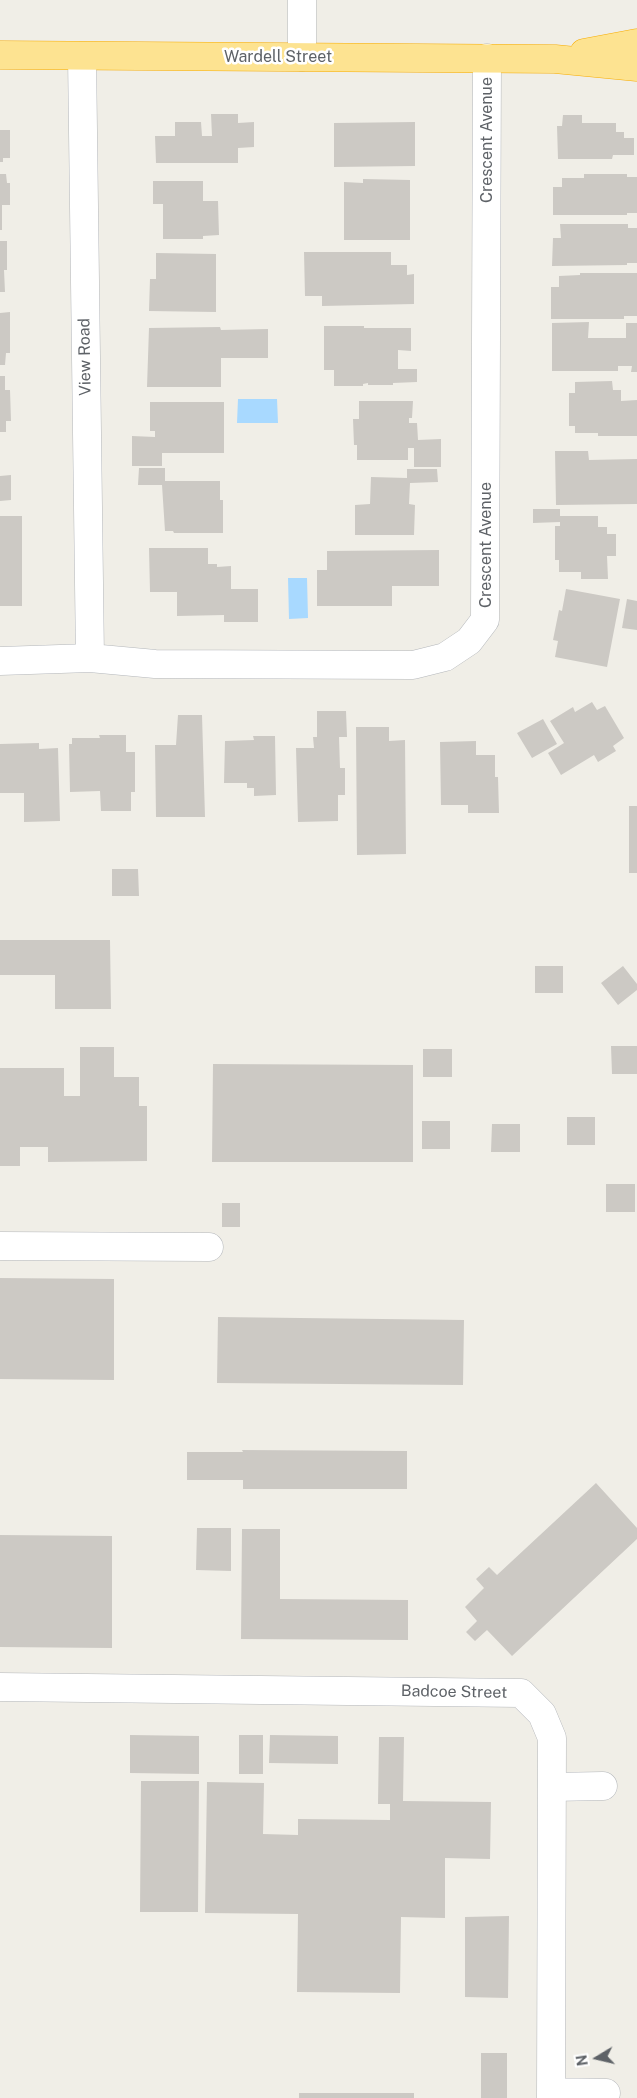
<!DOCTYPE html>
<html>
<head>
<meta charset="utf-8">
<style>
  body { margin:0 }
  #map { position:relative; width:637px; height:2098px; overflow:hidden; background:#f0eee7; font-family:"Public Sans",sans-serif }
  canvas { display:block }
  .north { position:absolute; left:572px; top:2033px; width:50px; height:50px; -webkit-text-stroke:4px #fff; paint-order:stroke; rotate:261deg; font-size:14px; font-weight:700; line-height:20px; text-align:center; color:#5e6267 }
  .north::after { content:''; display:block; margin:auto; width:18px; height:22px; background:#5e6267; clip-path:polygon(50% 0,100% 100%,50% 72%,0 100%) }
</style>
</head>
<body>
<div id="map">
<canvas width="637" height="2098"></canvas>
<div class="north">N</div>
</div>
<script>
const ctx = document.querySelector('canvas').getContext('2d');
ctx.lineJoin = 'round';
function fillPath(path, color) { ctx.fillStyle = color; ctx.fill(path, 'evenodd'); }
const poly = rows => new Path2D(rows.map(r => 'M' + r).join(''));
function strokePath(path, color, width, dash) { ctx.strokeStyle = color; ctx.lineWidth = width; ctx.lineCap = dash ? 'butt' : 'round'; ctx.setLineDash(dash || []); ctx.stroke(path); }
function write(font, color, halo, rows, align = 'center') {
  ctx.font = font + ' "Public Sans",sans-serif'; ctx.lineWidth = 5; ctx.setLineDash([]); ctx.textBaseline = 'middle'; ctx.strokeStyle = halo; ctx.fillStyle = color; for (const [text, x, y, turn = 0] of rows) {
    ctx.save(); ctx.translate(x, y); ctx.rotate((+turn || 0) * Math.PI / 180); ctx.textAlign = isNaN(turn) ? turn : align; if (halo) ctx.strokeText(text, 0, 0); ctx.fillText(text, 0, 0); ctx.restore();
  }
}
fillPath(poly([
  [238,399,277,399,278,423,237,423],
  [288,578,307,578,308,618,289,619]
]), '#a8d9ff');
fillPath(poly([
  [211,114,238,114,238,123,254,122,254,147,238,148,238,163,156,163,155,136,175,136,175,122,201,122,202,136,212,136],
  [563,115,582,115,582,123,616,123,616,132,624,132,624,138,634,138,634,155,613,155,612,159,558,159,557,126,562,126],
  [415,122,415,166,334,167,334,123],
  [0,130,10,130,10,158,3,158,3,162,0,162],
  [0,174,6,174,7,183,10,183,10,205,2,205,2,230,0,230],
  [584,174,627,174,627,177,637,177,637,213,627,213,627,215,553,215,553,187,562,187,562,178,584,178],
  [363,179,410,180,410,240,344,240,344,182,363,183],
  [153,181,203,181,203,201,218,201,219,235,203,236,203,239,163,239,163,204,153,204],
  [560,224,628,224,628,228,637,228,637,263,627,263,627,265,552,266,553,238,561,238],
  [0,241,7,241,7,270,4,270,5,292,0,292],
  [304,252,391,252,391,265,407,265,407,275,414,274,414,304,322,306,322,296,305,296],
  [156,253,216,254,216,312,149,311,150,279,156,279],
  [580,273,637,273,637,316,624,316,624,319,551,319,551,287,559,287,559,276,580,275],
  [10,312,10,353,6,353,5,365,0,365,0,313],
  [589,322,588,338,626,338,626,323,637,323,637,372,631,372,632,366,618,366,618,371,552,371,552,323],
  [324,326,364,326,364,328,411,328,411,351,398,350,398,369,417,369,417,382,393,383,393,385,368,385,368,383,363,384,363,386,334,386,334,370,324,370],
  [220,327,221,330,268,329,268,358,221,358,221,387,147,387,149,328],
  [0,376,5,376,5,390,10,390,11,421,6,421,6,432,0,432],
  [612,381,613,390,621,390,621,401,637,400,637,436,598,436,598,433,575,433,575,426,569,426,569,393,575,393,575,382],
  [359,401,413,401,412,418,409,418,409,423,417,423,418,440,441,439,441,467,414,467,414,448,408,448,408,460,357,460,357,445,354,445,353,419,359,419],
  [150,402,224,402,224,453,162,453,162,466,132,466,132,436,155,437,155,431,150,431],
  [555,451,588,451,589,460,637,459,637,504,556,505],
  [139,468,165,468,165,481,220,481,220,500,223,500,223,533,174,533,173,531,165,531,162,485,138,485],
  [407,469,437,469,438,482,410,483,409,504,415,505,414,535,355,535,355,505,370,504,371,477,407,478],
  [11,475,11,500,0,501,0,476],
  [533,509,560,509,560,516,598,516,598,527,607,527,607,534,616,534,616,556,607,556,608,579,581,579,581,572,559,572,559,560,555,560,555,526,560,526,560,522,533,523],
  [0,516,22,516,22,606,0,606],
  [149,548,208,548,208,564,217,564,217,567,231,566,231,589,258,589,258,622,224,622,224,615,177,616,177,592,150,592],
  [439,550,439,586,392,586,392,606,317,606,317,570,327,570,327,551],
  [566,589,620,599,607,667,555,657,558,641,553,640,559,610,562,611],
  [627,599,637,601,637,630,622,628],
  [592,702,597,710,605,706,624,738,613,746,616,751,598,762,594,755,561,775,548,753,564,743,550,721,573,707,575,712],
  [317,711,346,711,347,737,339,737,340,768,345,768,345,795,338,795,338,821,298,822,296,748,314,748,313,737,317,737],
  [178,715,202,715,205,817,156,817,155,745,176,745],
  [543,719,557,744,532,758,517,733],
  [356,727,389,727,389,741,405,740,406,854,357,855],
  [99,735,126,735,126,752,135,752,135,792,131,792,131,811,101,811,100,791,70,792,69,744,72,744,72,738,100,738],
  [253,736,275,736,276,795,254,796,254,788,247,788,247,783,224,783,225,741,254,740],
  [476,741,476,755,495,755,495,777,498,777,499,813,468,813,468,805,441,805,440,742],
  [39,743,39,749,58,748,60,821,24,822,24,793,0,793,0,744],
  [629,806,637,806,637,873,629,873],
  [112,869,138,869,139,896,112,896],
  [0,940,110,940,111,1009,55,1009,55,975,0,975],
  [535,966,563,966,563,993,535,993],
  [623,966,637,984,637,990,618,1005,601,983],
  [611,1046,637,1046,637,1074,612,1074],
  [80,1047,114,1047,114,1077,139,1077,139,1106,147,1106,147,1161,48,1162,48,1147,20,1147,20,1166,0,1166,0,1068,64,1068,64,1096,80,1096],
  [423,1049,452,1049,452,1077,423,1077],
  [213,1064,413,1065,413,1162,212,1162],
  [567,1117,595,1117,595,1145,567,1145],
  [422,1121,450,1121,450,1149,422,1149],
  [492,1124,520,1124,520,1152,491,1152],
  [606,1184,635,1184,635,1212,606,1212],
  [222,1203,240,1203,240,1227,222,1227],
  [0,1278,114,1279,114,1380,0,1379],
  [218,1317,464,1320,463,1385,217,1383],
  [242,1450,407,1451,407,1489,243,1489,243,1480,187,1480,187,1452,243,1452],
  [596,1483,637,1528,637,1539,512,1656,487,1630,475,1641,466,1632,477,1621,465,1607,484,1588,476,1579,489,1567,497,1575],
  [197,1528,231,1528,231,1571,196,1570],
  [242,1529,280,1529,280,1599,408,1600,408,1640,241,1639],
  [0,1535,112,1536,112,1648,0,1647],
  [130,1735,199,1736,199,1774,130,1773],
  [239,1735,263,1735,263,1774,239,1774],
  [270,1735,338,1736,338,1764,269,1763],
  [379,1737,404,1737,403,1801,491,1802,490,1859,445,1858,445,1918,401,1917,400,1993,297,1992,298,1914,205,1913,207,1782,264,1783,263,1834,298,1835,298,1819,390,1820,390,1804,378,1804],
  [141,1781,199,1781,198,1912,140,1912],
  [509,1916,508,1998,465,1997,465,1917],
  [481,2053,507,2053,507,2098,481,2098],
  [299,2093,414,2093,414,2098,299,2098]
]), '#ccc9c4');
const minor = poly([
  [302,0,302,57],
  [82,56,90,658],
  [0,661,90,658,155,664,413,665,445,657,469,641,485,620,487,58],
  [0,1246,209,1247],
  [0,1687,521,1693,542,1714,552,1738,551,2098],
  [552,1787,603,1786],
  [551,2092,606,2093]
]);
const highway = poly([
  [584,53,637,43],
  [0,55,555,59,637,67]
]);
strokePath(minor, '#b4b7bb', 29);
strokePath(highway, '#f7ac00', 29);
strokePath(minor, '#fff', 28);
strokePath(highway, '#fde391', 28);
write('16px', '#5e6267', '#fff', [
  ["Wardell Street",278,57],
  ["Crescent Avenue",487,140,-90],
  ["View Road",85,357,-91],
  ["Crescent Avenue",486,545,-90],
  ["Badcoe Street",454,1692,1]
]);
</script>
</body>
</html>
